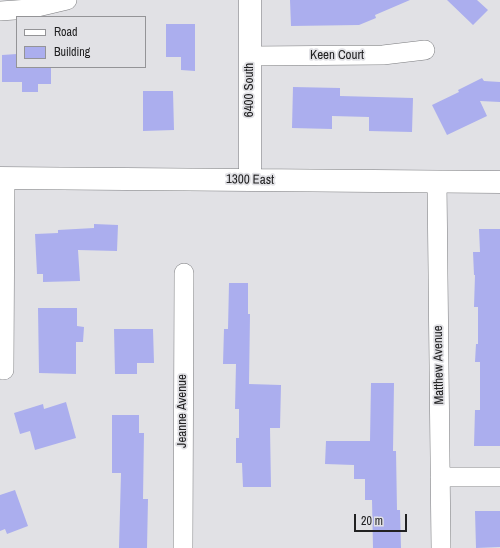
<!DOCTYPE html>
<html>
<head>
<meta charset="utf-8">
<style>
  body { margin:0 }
  #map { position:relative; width:500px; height:548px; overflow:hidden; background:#e1e1e5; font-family:"Archivo Narrow",sans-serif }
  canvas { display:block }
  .legend { position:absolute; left:16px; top:16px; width:130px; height:52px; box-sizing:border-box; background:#e1e1e5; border:1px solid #949497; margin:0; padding:5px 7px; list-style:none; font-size:12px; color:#212122 }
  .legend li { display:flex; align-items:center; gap:8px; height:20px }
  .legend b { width:20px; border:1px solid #949497 }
  .scale { position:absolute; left:354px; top:514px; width:53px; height:18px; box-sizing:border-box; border:2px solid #212122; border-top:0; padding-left:5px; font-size:12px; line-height:14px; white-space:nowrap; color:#212122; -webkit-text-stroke:3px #e1e1e5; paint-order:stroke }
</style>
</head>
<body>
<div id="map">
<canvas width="500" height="548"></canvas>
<ul class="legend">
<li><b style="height:5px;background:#fff"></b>Road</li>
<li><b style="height:11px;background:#abaeee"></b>Building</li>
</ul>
<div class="scale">20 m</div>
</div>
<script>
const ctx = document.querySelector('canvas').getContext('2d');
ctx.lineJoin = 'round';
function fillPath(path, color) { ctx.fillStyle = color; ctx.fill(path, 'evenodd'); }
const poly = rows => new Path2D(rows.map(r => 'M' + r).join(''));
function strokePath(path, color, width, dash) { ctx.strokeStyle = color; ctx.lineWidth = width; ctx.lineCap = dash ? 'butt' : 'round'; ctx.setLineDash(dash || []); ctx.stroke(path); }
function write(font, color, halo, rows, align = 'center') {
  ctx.font = font + ' "Archivo Narrow",sans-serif'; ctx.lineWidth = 3.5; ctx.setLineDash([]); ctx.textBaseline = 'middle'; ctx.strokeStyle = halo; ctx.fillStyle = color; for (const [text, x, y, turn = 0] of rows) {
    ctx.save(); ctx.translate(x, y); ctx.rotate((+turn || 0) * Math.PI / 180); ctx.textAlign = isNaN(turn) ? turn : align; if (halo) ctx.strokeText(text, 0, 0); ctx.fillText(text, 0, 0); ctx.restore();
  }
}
fillPath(poly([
  [290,0,410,0,375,15,376,18,359,25,291,26],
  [447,0,477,0,488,10,473,25],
  [166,24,195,24,195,71,181,70,181,57,166,57],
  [17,54,17,67,51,67,51,84,38,84,38,92,22,92,22,82,2,82,2,55],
  [482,78,484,81,500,82,500,102,480,101,487,116,447,135,432,105,459,92,458,90],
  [293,87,340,88,340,96,413,98,412,132,369,131,369,117,332,116,332,129,292,128],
  [143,91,173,91,174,130,143,131],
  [94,224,118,225,117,251,78,250,80,281,43,282,43,274,37,274,35,234,58,233,58,230,94,228],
  [479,229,500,229,500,446,474,446,475,410,480,410,480,362,475,362,476,344,478,344,478,307,474,307,475,275,474,275,473,252,480,252],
  [229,283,248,283,248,314,250,314,249,384,281,385,280,428,270,428,271,487,243,487,242,463,236,463,236,438,239,438,239,409,235,409,236,364,223,364,224,329,228,329],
  [38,308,77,308,77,326,84,327,83,342,76,342,76,374,39,373],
  [114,329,153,329,154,363,137,363,137,374,115,374],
  [371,383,394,383,393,451,396,451,397,510,400,510,401,548,373,548,372,500,365,500,365,479,354,479,354,465,325,464,326,441,370,441],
  [66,402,76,438,35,450,30,431,20,434,14,413,43,404,44,409],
  [112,415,139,415,139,433,144,433,143,499,148,499,147,548,119,548,121,473,112,473],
  [15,490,28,526,7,534,5,529,0,531,0,495],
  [475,511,500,511,500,547,476,548]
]), '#abaeee');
const street = poly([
  [0,11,29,9,67,0],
  [250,56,383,55,425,50],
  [437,182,441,548],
  [4,370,5,178],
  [440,477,500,477],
  [183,548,184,273]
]);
const secondary = poly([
  [0,178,500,182],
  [250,180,250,0]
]);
strokePath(street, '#7a7b7e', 20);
strokePath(secondary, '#7a7b7e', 23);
strokePath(street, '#fff', 19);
strokePath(secondary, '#fff', 22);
write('13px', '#212122', '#e1e1e5', [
  ["Keen Court",337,56],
  ["6400 South",250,90,-90],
  ["1300 East",250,180,1],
  ["Matthew Avenue",439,365,-91],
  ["Jeanne Avenue",183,411,-90]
]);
</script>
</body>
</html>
